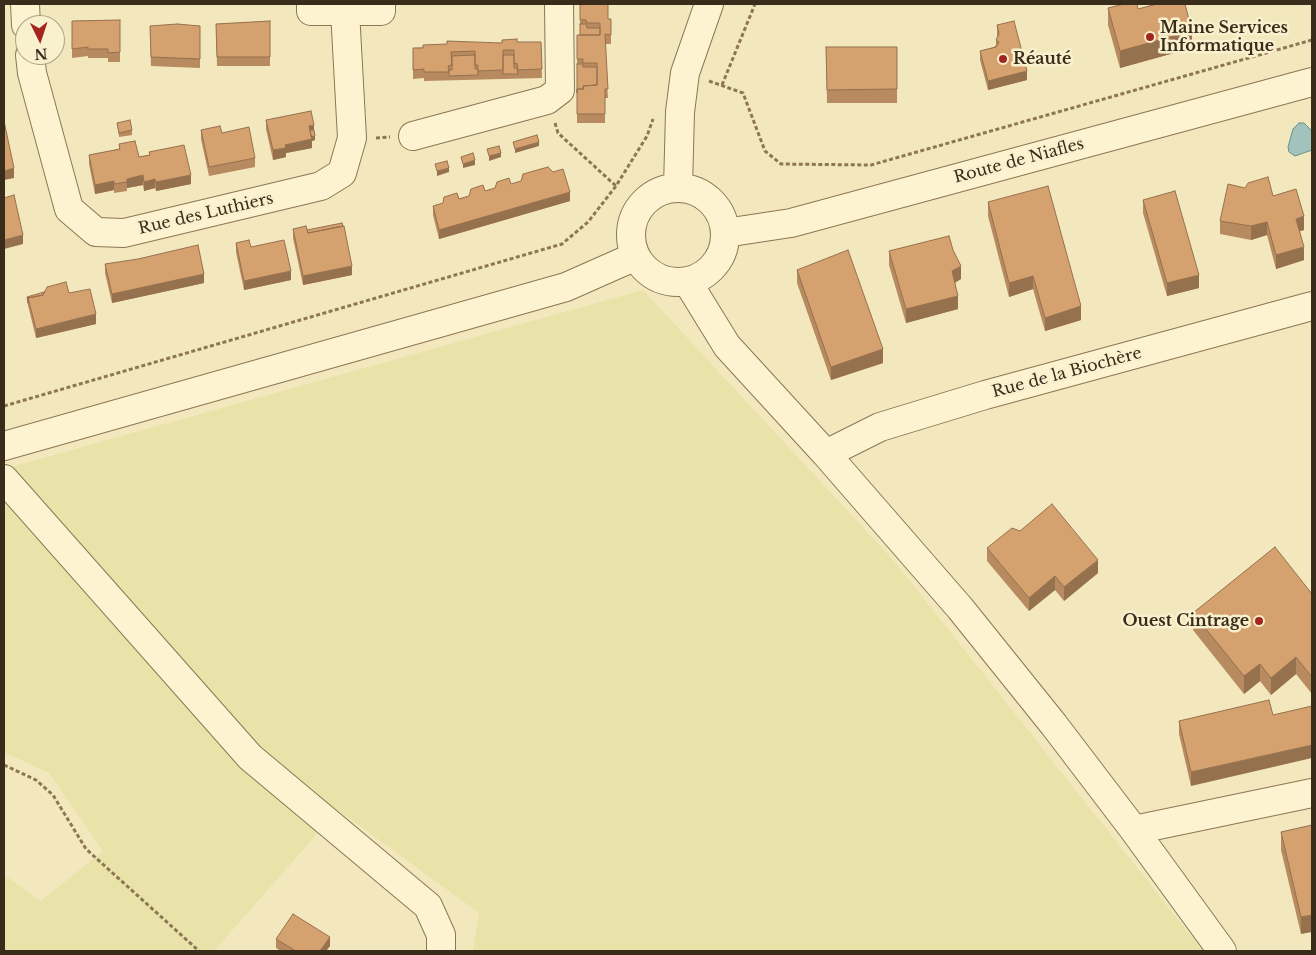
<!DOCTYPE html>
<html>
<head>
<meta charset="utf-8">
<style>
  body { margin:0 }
  #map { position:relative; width:1316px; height:955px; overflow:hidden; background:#f3e7bd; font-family:"Libre Baskerville",serif }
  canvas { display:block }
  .frame { position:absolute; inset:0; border:5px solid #3a2c1b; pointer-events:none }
  .north { position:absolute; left:15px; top:15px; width:50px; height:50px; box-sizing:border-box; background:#f9f0ce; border:1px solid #ada286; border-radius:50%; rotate:176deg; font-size:14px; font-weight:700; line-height:20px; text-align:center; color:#3a2c1b }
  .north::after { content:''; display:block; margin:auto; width:18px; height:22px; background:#a2261d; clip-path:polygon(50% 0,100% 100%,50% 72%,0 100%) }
</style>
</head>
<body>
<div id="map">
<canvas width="1316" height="955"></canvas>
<div class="frame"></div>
<div class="north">N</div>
</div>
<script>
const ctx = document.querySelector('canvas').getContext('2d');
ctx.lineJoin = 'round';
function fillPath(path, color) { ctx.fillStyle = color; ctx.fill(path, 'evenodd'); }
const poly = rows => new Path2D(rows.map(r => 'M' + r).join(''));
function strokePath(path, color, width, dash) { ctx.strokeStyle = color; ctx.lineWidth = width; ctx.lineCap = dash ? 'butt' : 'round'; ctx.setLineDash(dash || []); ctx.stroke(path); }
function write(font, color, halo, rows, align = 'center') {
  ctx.font = font + ' "Libre Baskerville",serif'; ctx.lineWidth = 5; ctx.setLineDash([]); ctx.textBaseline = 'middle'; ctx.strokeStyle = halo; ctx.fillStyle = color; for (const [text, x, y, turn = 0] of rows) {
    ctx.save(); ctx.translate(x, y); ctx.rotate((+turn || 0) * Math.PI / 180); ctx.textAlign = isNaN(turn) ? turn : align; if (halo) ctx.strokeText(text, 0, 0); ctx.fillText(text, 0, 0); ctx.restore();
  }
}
fillPath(poly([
  [643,290,894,561,1203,951,473,951,479,913,338,810,214,951,4,951,4,875,41,901,103,851,49,773,4,752,4,469]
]), '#e9e3aa');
const water = poly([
  [1299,123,1304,123,1312,131,1312,150,1295,156,1289,152,1288,147,1293,129,1299,123]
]);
fillPath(water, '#a1c3bc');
strokePath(water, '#68928b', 1);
const minor = poly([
  [25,4,26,25],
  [311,4,311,11,381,11,381,4],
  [30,55,32,73,69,209,96,232,124,233,321,186,342,173,352,138,345,11],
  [413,136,547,100,560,90,559,4],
  [678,188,680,112,685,73,709,4],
  '631 235a47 47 0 1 1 94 0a47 47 0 1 1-94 0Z',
  [725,233,791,223,1312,82],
  [687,281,727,346,826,454,960,608,1054,725,1134,830,1222,951],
  [4,446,566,287,636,256],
  [826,454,880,427,985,395,1312,306],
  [4,479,250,757,428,906,441,935,441,951],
  [1134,830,1312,793]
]);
strokePath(minor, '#8d7654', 30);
strokePath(poly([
  [709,81,743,93,765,151,781,164,871,165,1312,40],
  [722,85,755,4],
  [555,123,558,133,616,186],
  [376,138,390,137],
  [4,406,562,244,588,222,616,186,647,136,653,119],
  [4,765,36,780,53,795,86,849,199,951]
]), '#8d7654', 3, [4, 2.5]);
strokePath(minor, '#fdf3d1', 28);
fillPath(poly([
  [580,4,608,19,611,19,611,44,605,44,608,98,605,98,605,123,577,123,577,35,580,35],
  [1153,4,1185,4,1192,48,1120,68,1108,25,1108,8,1138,9,1153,5],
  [120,20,120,62,108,62,108,58,88,58,88,56,72,58,72,21],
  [270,21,270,66,217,66,216,24],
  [997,25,1027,80,988,90,980,60,980,51,994,47,996,45,996,40,997,37],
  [150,26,200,26,200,68,151,66],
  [541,42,542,78,424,81,424,78,413,79,413,48,502,43],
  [826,47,897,47,897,103,827,103],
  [266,120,314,130,315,140,312,141,312,148,286,153,286,157,273,160,266,129],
  [117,123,132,130,132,135,119,137],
  [201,130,222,133,255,158,255,167,209,176,201,139],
  [119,144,139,157,149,155,149,152,191,184,156,191,155,188,144,191,143,185,127,188,127,191,114,193,114,190,95,194,89,164,89,155,119,149],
  [511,184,570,201,439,239,433,215,433,206],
  [1273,196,1304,230,1300,231,1304,260,1276,269,1267,235,1251,240,1220,234,1220,221],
  [1143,200,1199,288,1167,296,1143,213],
  [988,202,1081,320,1045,331,1033,289,1009,297,988,216],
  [293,229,307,230,352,275,303,285,293,238],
  [236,243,251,247,291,280,244,290,236,252],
  [889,251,961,279,955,283,958,309,906,323,889,265],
  [105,264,204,283,112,303,105,273],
  [797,270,883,363,831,380,797,283],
  [69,293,96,324,36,338,27,301,27,297],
  [987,548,1098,573,1064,601,1055,590,1029,611,987,561],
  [1312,594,1312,694,1296,674,1271,695,1260,681,1244,694,1193,630,1193,613],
  [1273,715,1191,786,1179,734,1179,721],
  [1312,825,1301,934,1281,850,1281,832],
  [276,939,330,946,326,951,281,951,276,948]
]), '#b78a5f');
fillPath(poly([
  [1192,31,1192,48,1120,68,1120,51],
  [1027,71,1027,80,988,90,988,81],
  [314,125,314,134,310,135,309,126],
  [315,136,315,140,312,141,312,148,286,153,286,157,273,160,273,150,285,145],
  [539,142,539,146,515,153,515,149],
  [501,153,501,157,489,161,489,156],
  [475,160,475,165,463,168,463,164],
  [14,168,14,178,4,180,4,171],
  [449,168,449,172,437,176,437,171],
  [143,175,143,185,127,188,127,179],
  [191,175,191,184,156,191,156,182],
  [155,179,155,188,144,191,144,182],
  [114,181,114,190,95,194,95,185],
  [570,192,570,201,439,239,439,230],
  [1304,216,1304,230,1296,232,1296,219],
  [1267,222,1267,235,1251,240,1251,226],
  [23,235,23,244,4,249,4,240],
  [1304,247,1304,260,1276,269,1276,255],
  [352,266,352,275,303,285,303,276],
  [961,266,961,279,952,284,952,271],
  [291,271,291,280,244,290,244,281],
  [204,274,204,283,112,303,112,294],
  [1199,275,1199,288,1167,296,1167,283],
  [1033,276,1033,289,1009,297,1009,283],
  [958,296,958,309,906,323,906,309],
  [1081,306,1081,320,1045,331,1045,318],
  [96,314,96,324,36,338,36,329],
  [883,349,883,363,831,380,831,367],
  [1098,560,1098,573,1064,601,1064,587],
  [1055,576,1055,590,1029,611,1029,598],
  [1296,657,1296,674,1271,695,1271,678],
  [1260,664,1260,681,1244,694,1244,676],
  [1312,745,1312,758,1191,786,1191,772],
  [1312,915,1312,932,1301,934,1301,917],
  [330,937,330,946,326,951,320,951]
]), '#95714e');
const building = poly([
  [580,4,608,4,608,19,611,19,611,35,605,34,608,89,605,89,605,114,577,114,577,89,584,89,583,86,597,85,597,63,583,63,583,59,577,59,577,35,600,35,600,23,587,23,586,20,580,20,580,4],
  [1124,4,1137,4,1138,9,1157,4,1185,4,1192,31,1120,51,1108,8,1124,4],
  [120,20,120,52,108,53,108,49,88,49,88,47,72,49,72,21,120,20],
  [270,21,270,57,217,57,216,24,270,21],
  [1014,21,1027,71,988,81,980,51,996,47,999,42,996,40,999,34,997,25,1014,21],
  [177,24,200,26,200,59,151,57,150,26,177,24],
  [580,24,586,24,587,28,600,28,600,35,580,35,580,24],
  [517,39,517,42,541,42,542,69,518,70,517,63,514,64,514,50,503,50,503,70,478,71,478,65,475,65,475,51,451,52,452,65,448,66,449,72,424,72,424,69,413,70,413,48,423,48,423,45,447,44,447,41,502,43,502,40,517,39],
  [826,47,897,47,897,89,827,90,826,47],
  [475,55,475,69,478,69,478,75,449,76,449,70,452,70,452,56,475,55],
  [503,55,514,55,514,68,517,68,518,74,503,74,503,55],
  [577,64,583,64,583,67,597,67,597,85,583,86,583,89,577,89,577,93,577,64],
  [311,111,314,125,309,126,312,139,285,145,286,148,273,150,266,120,311,111],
  [130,120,132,130,119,133,117,123,130,120],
  [4,121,14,168,4,171,4,121],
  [220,126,222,133,249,127,255,158,209,167,201,130,220,126],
  [310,130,314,130,315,136,311,137,310,130],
  [537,135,539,142,515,149,513,142,537,135],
  [135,141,139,157,150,155,149,152,184,145,191,175,156,182,155,179,144,182,143,175,127,179,127,182,114,184,114,181,95,185,89,155,120,149,119,144,135,141],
  [499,146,501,153,489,156,487,149,499,146],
  [473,153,475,160,463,164,461,157,473,153],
  [447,161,449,168,437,171,435,164,447,161],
  [548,167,553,172,563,169,570,192,439,230,433,206,443,203,444,197,457,193,459,199,469,196,471,189,483,185,485,191,495,188,497,182,509,178,511,184,521,181,523,174,548,167],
  [1268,177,1273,196,1296,189,1304,216,1296,219,1304,247,1276,255,1267,222,1251,226,1220,221,1228,184,1245,188,1248,183,1268,177],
  [1048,186,1081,306,1045,318,1033,276,1009,283,988,202,1048,186],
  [1175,191,1199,275,1167,283,1143,200,1175,191],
  [14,195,23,235,4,240,4,198,14,195],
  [342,223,343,226,308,233,307,230,342,223],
  [306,226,308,233,344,226,352,266,303,276,293,229,306,226],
  [949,236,953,250,961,266,952,271,958,296,906,309,889,251,949,236],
  [249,240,251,247,284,240,291,271,244,281,236,243,249,240],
  [198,245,204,274,112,294,105,264,138,259,198,245],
  [848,250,883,349,831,367,797,270,848,250],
  [66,282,69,293,90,289,96,314,36,329,28,298,43,295,47,287,66,282],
  [44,292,43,295,28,298,28,303,27,297,44,292],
  [1052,504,1098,560,1064,587,1055,576,1029,598,987,548,1012,528,1020,531,1052,504],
  [1275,547,1312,594,1312,677,1296,657,1271,678,1260,664,1244,676,1193,613,1275,547],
  [1269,700,1273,715,1312,706,1312,745,1191,772,1179,721,1269,700],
  [1312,825,1312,915,1301,917,1281,832,1312,825],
  [293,914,330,937,320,951,296,951,276,939,293,914]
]);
fillPath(building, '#d5a16f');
strokePath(building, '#95714e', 1);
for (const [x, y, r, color] of [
  [1150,37,5,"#a2261d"],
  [1003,59,5,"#a2261d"],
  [1259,621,5,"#a2261d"]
]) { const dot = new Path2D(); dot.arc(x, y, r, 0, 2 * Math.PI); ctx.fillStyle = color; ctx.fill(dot); strokePath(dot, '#f9f0ce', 2); }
write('bold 16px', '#3a2c1b', '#f9f0ce', [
  ["Maine Services",1160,28],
  ["Informatique",1160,46],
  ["Réauté",1013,59],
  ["Ouest Cintrage",1249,621,"right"]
], 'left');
write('16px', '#3a2c1b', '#f9f0ce', [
  ["Route de Niafles",1019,161,-15],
  ["Rue des Luthiers",206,214,-13],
  ["Rue de la Biochère",1067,373,-15]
]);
</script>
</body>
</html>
